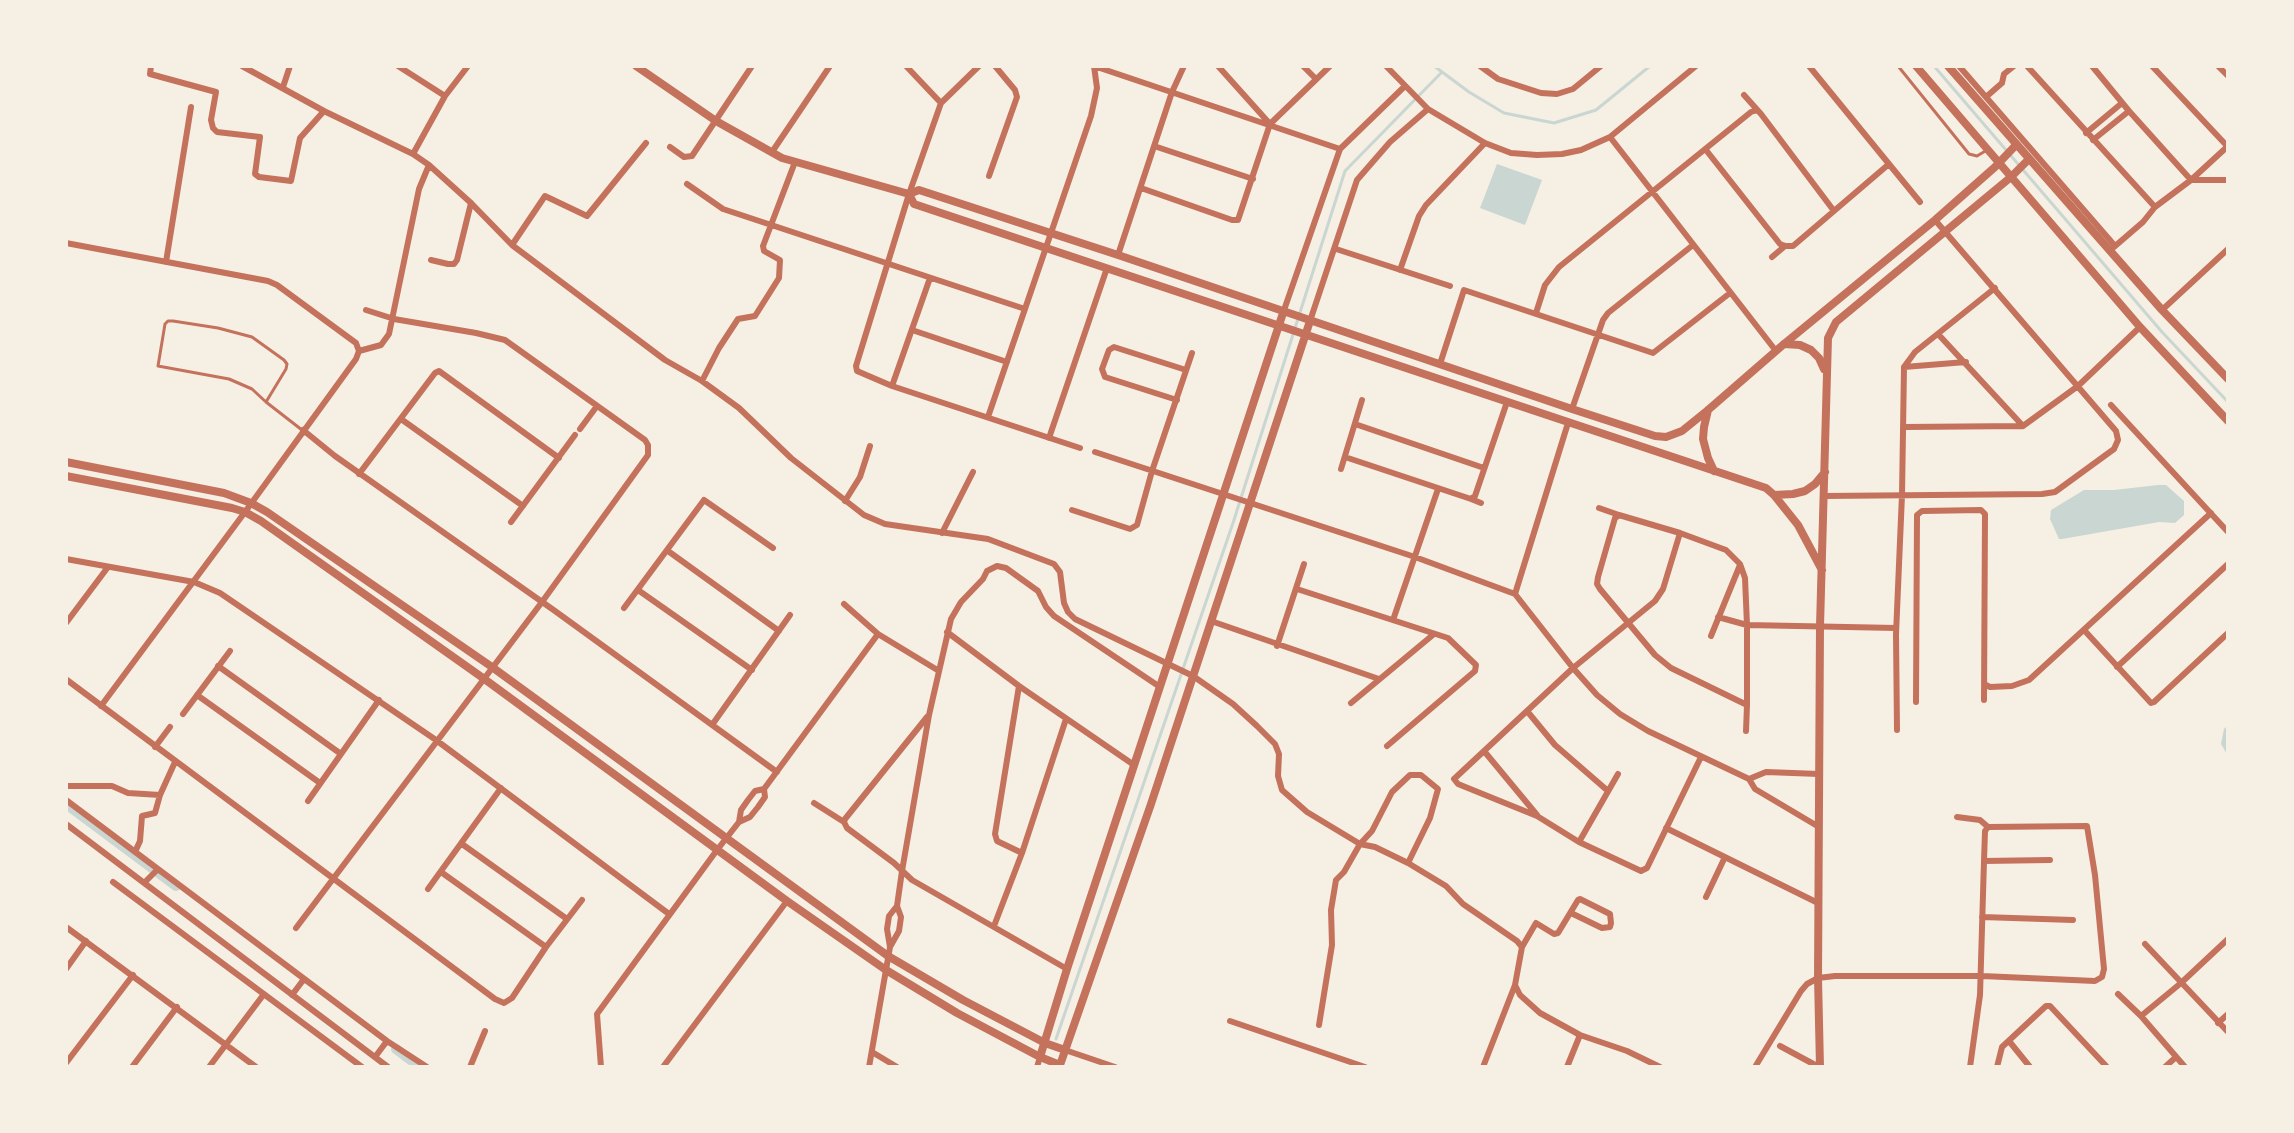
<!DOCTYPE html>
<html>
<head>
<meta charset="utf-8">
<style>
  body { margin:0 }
  #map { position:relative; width:2294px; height:1133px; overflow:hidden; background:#f6efe4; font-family:"PT Sans",sans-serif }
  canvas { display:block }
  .frame { position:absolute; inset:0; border:68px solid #f6efe4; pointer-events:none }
</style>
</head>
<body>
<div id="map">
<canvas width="2294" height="1133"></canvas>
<div class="frame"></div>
</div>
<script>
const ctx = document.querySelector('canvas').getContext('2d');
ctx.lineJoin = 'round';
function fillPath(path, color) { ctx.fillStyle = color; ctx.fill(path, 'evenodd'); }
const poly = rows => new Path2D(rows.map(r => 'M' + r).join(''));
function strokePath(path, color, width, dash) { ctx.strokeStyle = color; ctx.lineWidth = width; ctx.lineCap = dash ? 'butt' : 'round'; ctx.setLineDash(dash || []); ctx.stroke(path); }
fillPath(poly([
  [1497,164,1542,180,1525,225,1480,208],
  [2158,485,2166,485,2184,501,2184,515,2175,523,2159,522,2062,539,2059,539,2050,519,2051,510,2084,490,2114,490],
  [2228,725,2228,756,2221,744,2224,729]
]), '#c9d6d2');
strokePath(poly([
  [1434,66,1469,92,1504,113,1554,123,1596,110,1650,66],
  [1934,66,2162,332,2228,402],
  [1056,1039,1233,523,1345,171,1441,73]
]), '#c9d6d2', 3);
strokePath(poly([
  [66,804,176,886],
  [396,1049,420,1067]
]), '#c9d6d2', 10);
strokePath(poly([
  [1898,66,1969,154,1977,156,1987,150],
  [266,402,286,369,287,364,284,360,252,337,218,328,173,321,168,321,165,324,158,366,229,379,252,389,266,402,302,430]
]), '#c5725c', 3);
strokePath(poly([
  [151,66,150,74,216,92,211,120,213,128,217,132,260,137,255,174,259,177,291,181,300,138,324,111],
  [242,66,324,111,413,154,429,165,471,203,512,245,665,360,702,381,739,408,791,458,864,515,885,524,988,539,1054,564,1060,572,1064,603,1068,612,1075,619,1193,676,1233,704,1257,726,1275,744,1279,754,1278,776,1282,790,1307,812,1360,844,1375,847,1408,863,1446,886,1463,904,1517,941,1522,947,1515,985,1520,995,1540,1013,1580,1035,1627,1051,1660,1067],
  [398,66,445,96],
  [906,66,941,103],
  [979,66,941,103,909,194,856,366,857,371,892,386,1080,448],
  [1094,66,1340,149],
  [1218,66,1270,124],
  [1303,66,1316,79],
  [1386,66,1428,109,1485,143,1511,153,1537,155,1562,154,1581,150,1610,137,1696,66],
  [1480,66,1498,79,1541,93,1557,94,1573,89,1601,66],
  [1809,66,1920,202],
  [1959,66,2115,246],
  [2027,66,2155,207],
  [2092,66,2129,111,2191,180,2228,180],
  [2152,66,2228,147],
  [2218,66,2228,76],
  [283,87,290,66],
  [1744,95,1761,114,1834,211],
  [1986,97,2002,83,2004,74,2014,66],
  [2086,133,2122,103],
  [1610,137,1776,351],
  [2093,140,2129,111],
  [1154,146,1253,179],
  [670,147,684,157,692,156,752,66],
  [1706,150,1780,244,1785,246],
  [772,152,830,66],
  [413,154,445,96,468,66],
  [989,176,1017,97,1015,90,995,66],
  [687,184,723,209,1025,309],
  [1141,188,1232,220,1238,220,1270,124,1330,66],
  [66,243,268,281,277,285,356,343,359,351],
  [512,245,545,196,587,216,646,143],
  [1785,246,1793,246,1889,164],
  [2114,247,2143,222,2155,207,2191,180,2228,146],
  [1336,249,1450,286],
  [1118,255,1172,92,1184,66],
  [1772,257,1785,246],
  [431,260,448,264,454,264,457,260,471,203],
  [166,262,191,107],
  [1400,270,1419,216,1426,205,1485,143],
  [2162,310,2228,249],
  [1283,313,1340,149,1405,86],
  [1536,313,1545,285,1559,267,1751,112,1757,110],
  [1310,321,1357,180,1390,142,1428,109],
  [912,330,1007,362],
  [1938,334,2023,426],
  [359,351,381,345,389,334,419,189,429,165],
  [1440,364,1464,290,1653,353,1730,293],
  [1904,367,1966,362],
  [702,381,719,348,738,319,755,316,779,278,780,260,764,251,763,246,795,162],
  [892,386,930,278],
  [1177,400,1105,377,1102,369,1109,350,1114,347,1186,370],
  [2111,405,2228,532],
  [1572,409,1603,320,1608,313,1693,245],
  [988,417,1091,116,1097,88,1094,66],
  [401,419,523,506],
  [1355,424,1484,468],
  [1904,427,2023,426,2078,386,2140,327],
  [580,429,597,406],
  [303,430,335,456,555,611,777,772],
  [1049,438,1107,268],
  [1095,452,1415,557,1515,594,1573,668,1597,695,1620,714,1648,731,1749,779,1755,789,1819,827],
  [1345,457,1471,499,1475,496,1507,402],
  [1341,469,1362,400],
  [359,474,435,373,439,371,559,458],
  [1824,496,2042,494,2055,492,2114,449,2118,440,2116,431,1935,220],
  [1471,499,1481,503],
  [845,501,860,477,870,446],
  [1599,508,1619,515],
  [1072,510,1130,529,1137,525,1152,471,1192,353],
  [511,522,575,435],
  [942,533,973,472],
  [1680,533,1663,589,1655,601,1573,668,1454,779,1458,784,1537,816,1579,842,1641,871,1647,868,1701,757],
  [668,551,779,631],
  [66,559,194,582,220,593,436,740,669,914],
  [1297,589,1448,638,1476,665,1475,671,1387,746],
  [638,590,752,670],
  [1515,594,1568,423],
  [844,604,878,634,939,671],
  [624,608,704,500,773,548],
  [1718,617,1747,625,1896,628],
  [1393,620,1438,489],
  [1211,621,1379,679],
  [66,623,108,567],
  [2084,630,2151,703,2154,702,2228,633],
  [947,632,1019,686,1134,765],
  [1711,636,1740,565],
  [1277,646,1304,564],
  [218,666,341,754],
  [2117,667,2228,564],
  [67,680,495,999,504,1003,512,998,546,947,582,900],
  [1986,685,1990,687,2012,686,2029,680,2211,513],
  [1019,686,995,834,997,841,1022,853],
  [197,695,320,783],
  [1916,702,1917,515,1922,511,1981,510,1985,514,1984,700],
  [1351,703,1434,634],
  [101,706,245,512,356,359,359,351],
  [1527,711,1555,745,1608,791],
  [183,714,230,651],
  [712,725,790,615],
  [1897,730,1896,634,1902,495,1904,367,1915,352,1995,288],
  [1746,731,1747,705,1747,625,1745,578,1740,564,1726,550,1680,533,1619,515,1615,518,1598,577,1597,584,1600,589,1655,655,1671,668,1747,705],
  [155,747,170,727],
  [1484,751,1537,815],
  [1749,779,1766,772,1819,774],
  [66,786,112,786,128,793,160,795,175,762],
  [66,800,387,1041,427,1067],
  [308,801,379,700],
  [814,803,844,822,847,828,894,863,912,880,1067,969],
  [1957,817,1980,820,1988,827],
  [739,822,741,810,748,800,755,791,764,789,878,634],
  [844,822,845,819,927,717],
  [66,824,388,1067],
  [1666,828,1818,903],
  [1579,842,1618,774],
  [462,844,567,919],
  [135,852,140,841,142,816,155,813,160,795],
  [1984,861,1985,831,1988,827],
  [441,872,546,947],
  [113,882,362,1067],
  [144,883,158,869],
  [428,889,501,788],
  [1706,897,1725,857],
  [1982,917,2073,920],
  [994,926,1022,853,1066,719],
  [66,927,256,1067],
  [296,928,542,602,648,455,648,445,645,440,505,340,476,333,394,319,366,310],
  [2145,944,2228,1032],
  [890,947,899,931,901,917,897,906,902,871,929,715,951,619,961,602,983,579,987,571,997,566,1006,568,1038,591,1046,607,1054,616,1160,687],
  [1522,947,1536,923,1554,934,1558,933,1578,900,1580,899,1610,914,1611,923,1610,927,1602,928,1571,913],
  [66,969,86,941],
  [2118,994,2141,1016,2185,1067],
  [292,995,304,979],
  [2141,1016,2181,983,2228,939],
  [1230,1021,1365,1067],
  [2218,1023,2228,1014],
  [1319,1025,1332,945,1331,910,1336,880,1344,872,1360,844,1372,831,1392,792,1410,775,1421,775,1438,789,1430,818,1408,863],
  [2009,1041,2030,1067],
  [1780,1046,1819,1067],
  [1065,1050,1115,1067],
  [872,1052,897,1067],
  [375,1057,387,1041],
  [66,1063,133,975],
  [132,1067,177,1007],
  [209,1067,264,994],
  [470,1067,485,1031],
  [601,1067,597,1014,717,850,739,822,750,817,758,807,765,797,764,789],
  [663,1067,787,901],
  [869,1067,890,947,887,929,889,916,897,906],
  [1037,1067,1040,1057],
  [1483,1067,1515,985],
  [1567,1067,1580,1035],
  [1755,1067,1801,991,1807,984,1818,978,1835,976,1982,976,2095,981,2102,977,2104,969,2095,875,2087,826,1988,827],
  [1970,1067,1980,995,1984,861,2050,860],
  [1997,1067,2002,1047,2046,1006,2050,1006,2107,1067],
  [2165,1067,2176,1057]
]), '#c5725c', 6);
strokePath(poly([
  [636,66,716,121,782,158,909,194],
  [1916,66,2140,327,2228,421],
  [1948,66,2162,310,2228,379],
  [909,194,919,190,1118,255,1572,409,1655,436,1666,437,1682,431,1708,410,1784,344,1935,220,1995,167,2016,145],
  [909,194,914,204,1766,488,1774,495,1798,525,1822,570],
  [1784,344,1800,345,1811,350,1819,358,1824,369],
  [1708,410,1704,427,1703,439,1708,458,1714,471],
  [66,462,224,493,251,503,267,512,492,667,888,956,963,1000,1045,1043,1065,1050],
  [66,476,232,508,245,512,261,521,483,678,787,901,886,970,957,1013,1040,1057,1060,1065,1151,804,1310,321],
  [1774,495,1793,494,1805,491,1815,484,1825,472],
  [1040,1057,1067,969,1283,313],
  [1820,1067,1818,978,1820,626,1828,338,1836,322,2011,177,2029,159]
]), '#c5725c', 8);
</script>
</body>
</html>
